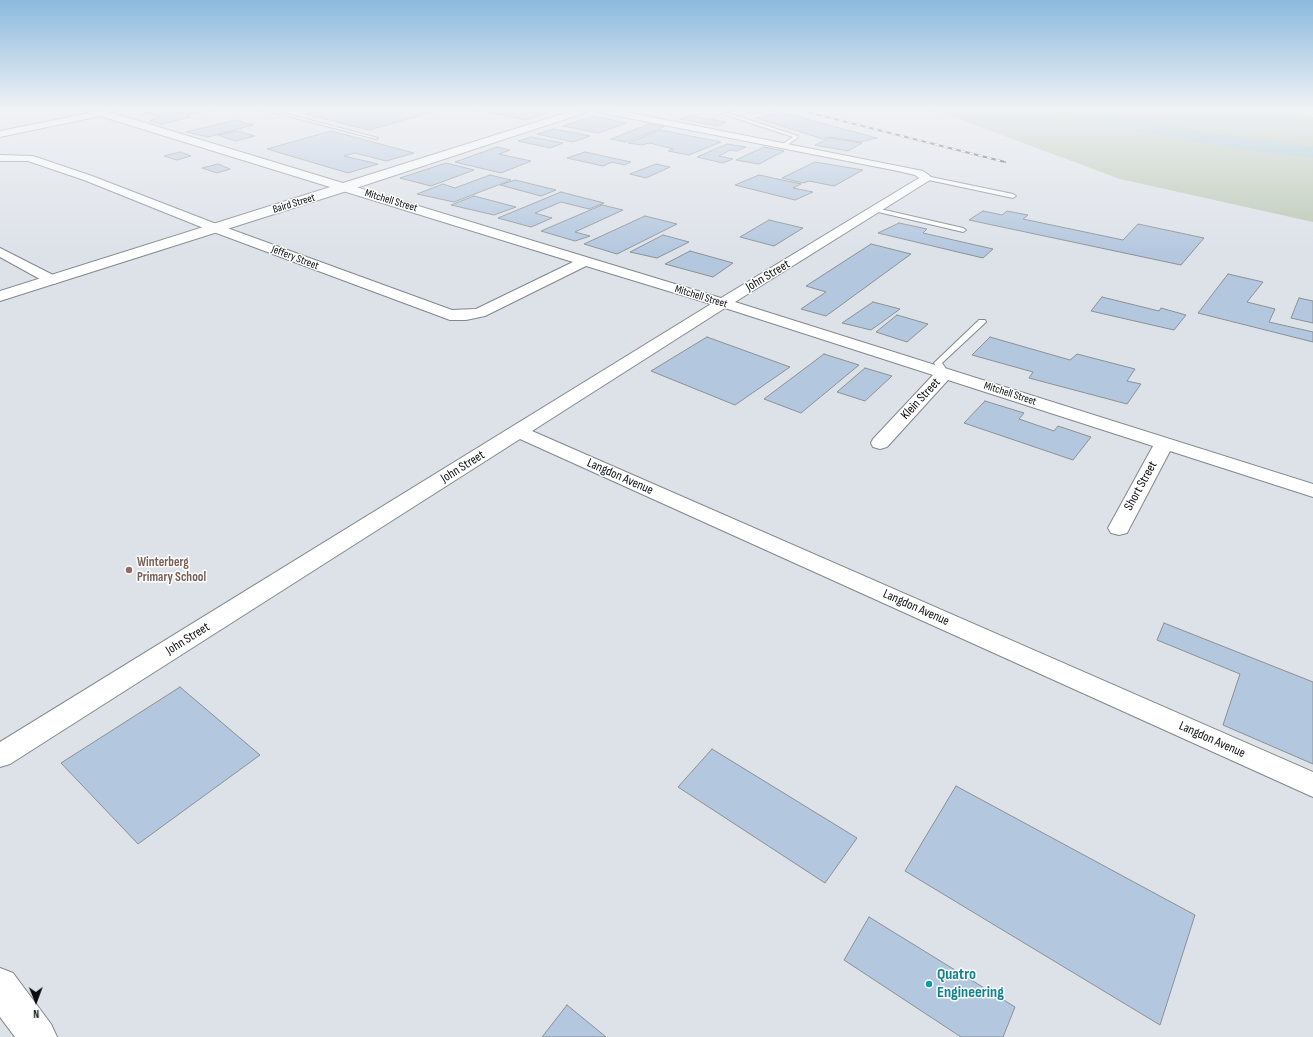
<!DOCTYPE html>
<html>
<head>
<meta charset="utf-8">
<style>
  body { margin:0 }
  #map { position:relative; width:1313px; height:1037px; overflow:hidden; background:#dde2e9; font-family:"Sofia Sans Condensed",sans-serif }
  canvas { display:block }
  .north { position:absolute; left:16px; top:981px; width:40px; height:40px; -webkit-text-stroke:3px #fff; paint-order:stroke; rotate:179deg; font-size:11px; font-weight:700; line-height:16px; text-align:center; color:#0a0c0e }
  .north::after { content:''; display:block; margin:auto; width:14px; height:18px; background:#0a0c0e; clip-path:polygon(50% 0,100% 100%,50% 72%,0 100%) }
</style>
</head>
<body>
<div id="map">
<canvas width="1313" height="1037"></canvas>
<div class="north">N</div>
</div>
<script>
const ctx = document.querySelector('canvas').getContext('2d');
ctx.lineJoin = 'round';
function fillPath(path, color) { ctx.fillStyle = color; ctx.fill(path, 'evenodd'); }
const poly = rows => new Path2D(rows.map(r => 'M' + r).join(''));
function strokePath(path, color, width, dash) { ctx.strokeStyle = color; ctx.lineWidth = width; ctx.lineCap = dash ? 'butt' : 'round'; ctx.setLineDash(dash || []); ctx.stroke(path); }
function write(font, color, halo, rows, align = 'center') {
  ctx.font = font + ' "Sofia Sans Condensed",sans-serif'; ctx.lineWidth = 3; ctx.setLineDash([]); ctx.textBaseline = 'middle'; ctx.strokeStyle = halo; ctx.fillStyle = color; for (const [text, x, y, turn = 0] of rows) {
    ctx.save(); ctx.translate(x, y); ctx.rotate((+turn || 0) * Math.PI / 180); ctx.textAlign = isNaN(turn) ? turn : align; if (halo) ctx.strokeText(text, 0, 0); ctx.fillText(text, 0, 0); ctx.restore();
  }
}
fillPath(poly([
  [932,109,1275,109,1313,117,1313,222,1120,179]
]), '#b9c7b2');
fillPath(poly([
  [1050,109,1078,109,1223,135,1313,146,1313,158,1223,147,1086,121,1052,113,1050,109]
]), '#a1c4cf');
const building = poly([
  [162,109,181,110,213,109,187,115,191,117,162,124,149,121,161,117,144,113,162,109],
  [325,109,434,109,440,110,369,130,305,114,325,109],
  [483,109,559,109,526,120,479,110,483,109],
  [735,109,773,109,753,114,735,109],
  [780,112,877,138,860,142,830,137,823,139,756,118,780,112],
  [594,116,626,123,598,133,563,126,594,116],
  [690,116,726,122,717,126,680,119,690,116],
  [235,120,253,125,208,137,186,132,235,120],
  [649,124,664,127,625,142,611,139,649,124],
  [554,129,590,136,573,142,537,134,554,129],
  [660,130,721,142,689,155,668,151,673,149,650,143,641,145,628,143,660,130],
  [237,131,255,136,235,141,218,135,237,131],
  [331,131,414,153,386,161,355,153,344,156,378,164,348,173,267,149,331,131],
  [531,137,563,143,550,148,518,141,531,137],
  [830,138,862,143,848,151,815,145,830,138],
  [727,144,746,147,737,151,730,150,719,156,733,159,723,163,697,157,727,144],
  [497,147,510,150,499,154,531,161,501,173,455,162,497,147],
  [764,147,784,151,759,164,736,160,764,147],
  [180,152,191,156,177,160,164,156,180,152],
  [585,152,631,162,624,165,612,162,603,166,567,158,585,152],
  [815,162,863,170,834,186,809,181,803,183,782,178,815,162],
  [446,163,474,170,431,186,400,178,446,163],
  [218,164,230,169,217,173,202,168,218,164],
  [656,164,670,167,646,178,630,174,656,164],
  [490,175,511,180,454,202,417,194,443,184,455,188,490,175],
  [759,175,801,184,793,188,813,192,795,200,735,185,759,175],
  [515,180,556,190,541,196,500,185,515,180],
  [561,192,604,203,589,209,561,202,535,213,552,218,531,227,498,218,561,192],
  [474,196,516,207,494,215,451,205,474,196],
  [602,205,623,210,575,232,590,236,575,241,541,231,602,205],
  [983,211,1002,215,1007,211,1028,215,1023,219,1123,240,1138,224,1204,238,1181,265,969,220,983,211],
  [645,216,677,224,617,254,584,244,645,216],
  [769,220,803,228,774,246,740,237,769,220],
  [899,223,927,229,923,233,993,249,983,258,878,233,899,223],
  [663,235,689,242,657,258,630,252,663,235],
  [871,244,911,254,826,316,801,309,826,292,806,286,871,244],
  [690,251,733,263,713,277,665,264,690,251],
  [1228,274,1263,282,1247,302,1275,309,1269,322,1313,332,1313,342,1198,313,1228,274],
  [1102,297,1159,311,1161,308,1186,315,1174,330,1091,311,1102,297],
  [1299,298,1313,301,1313,323,1291,318,1299,298],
  [873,302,900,309,871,330,842,323,873,302],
  [897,315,928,324,907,342,876,332,897,315],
  [707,337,790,367,735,405,651,371,707,337],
  [990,337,1070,360,1077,354,1135,369,1127,381,1141,384,1127,404,1029,378,1033,372,972,355,990,337],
  [824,354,859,365,801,413,764,399,824,354],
  [865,368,892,376,865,401,837,392,865,368],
  [985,401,1024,413,1019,419,1054,431,1058,426,1091,437,1073,460,964,423,985,401],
  [1164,623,1313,682,1313,764,1223,725,1240,674,1157,640,1164,623],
  [180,687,260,755,138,844,61,763,180,687],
  [712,749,857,838,825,883,678,787,712,749],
  [956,786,1195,915,1160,1025,905,871,956,786],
  [869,917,1015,1007,1003,1037,961,1037,844,960,869,917],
  [567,1005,606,1037,542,1037,567,1005]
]);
fillPath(building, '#b3c7df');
strokePath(building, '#8b9095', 1);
const service = poly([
  [261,109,268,109,378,138,376,139,261,109],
  [725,112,798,136,798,137,785,147,781,147,781,145,793,137,723,114,725,112],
  [926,176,1013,194,1016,196,1013,198,924,179,924,177,926,176],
  [876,208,963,228,966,230,963,232,874,211,874,209,876,208],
  [979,320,985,320,986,322,942,363,949,373,945,375,942,375,934,363,979,320]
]);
const minor = poly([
  [82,109,106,111,721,298,919,178,915,175,898,171,598,112,594,109,611,109,923,171,930,176,931,178,930,180,735,302,1313,484,1313,497,1170,451,1127,533,1119,535,1111,533,1108,528,1153,446,948,380,887,447,880,449,873,447,871,443,873,439,933,375,725,308,532,431,1313,772,1313,797,520,439,10,764,0,767,0,742,711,304,586,266,485,316,466,320,450,320,211,231,84,180,28,161,0,161,0,155,33,156,92,176,219,225,452,310,476,309,573,262,100,116,0,137,0,131,90,113,83,111,82,109],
  [0,248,57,277,59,280,57,283,52,284,47,283,0,257,0,248]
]);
const tertiary = poly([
  [578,109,592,109,590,111,350,190,0,301,0,291,578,109],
  [0,968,13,973,51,1024,57,1037,15,1037,0,1017,0,968]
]);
strokePath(service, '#82878c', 2);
strokePath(minor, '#82878c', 2);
strokePath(tertiary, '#82878c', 2);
fillPath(service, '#fff');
fillPath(minor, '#fff');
fillPath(tertiary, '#fff');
const rail = poly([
  [795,109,1005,162]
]);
strokePath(rail, '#3a3d40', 2);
strokePath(rail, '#fff', 1.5, [4.5]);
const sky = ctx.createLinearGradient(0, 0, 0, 254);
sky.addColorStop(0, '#8bbade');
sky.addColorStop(0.43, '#f0f2f5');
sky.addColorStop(1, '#f0f2f500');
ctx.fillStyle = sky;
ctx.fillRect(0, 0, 1313, 254);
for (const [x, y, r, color] of [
  [129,570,4,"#8d6e63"],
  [929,984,4,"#0f9aa8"]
]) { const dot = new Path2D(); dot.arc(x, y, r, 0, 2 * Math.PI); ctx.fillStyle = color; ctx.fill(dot); strokePath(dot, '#fff', 1.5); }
write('11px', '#0a0c0e', '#fff', [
  ["Mitchell Street",391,201,17],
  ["Baird Street",294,204,-17],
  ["Jeffery Street",295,258,21],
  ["Mitchell Street",701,297,17],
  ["Mitchell Street",1010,394,18]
]);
write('13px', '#0a0c0e', '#fff', [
  ["John Street",768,276,-31],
  ["Klein Street",921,399,-47],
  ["John Street",463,467,-32],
  ["Langdon Avenue",620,477,24],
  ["Short Street",1141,486,-61],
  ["Langdon Avenue",916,608,24],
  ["John Street",188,639,-32],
  ["Langdon Avenue",1212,740,24]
]);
write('bold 13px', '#785e54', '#fff', [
  ["Winterberg",137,563],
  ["Primary School",137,578]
], 'left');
write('bold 16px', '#0d838f', '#fff', [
  ["Quatro",937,975],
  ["Engineering",937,993]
], 'left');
</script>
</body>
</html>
